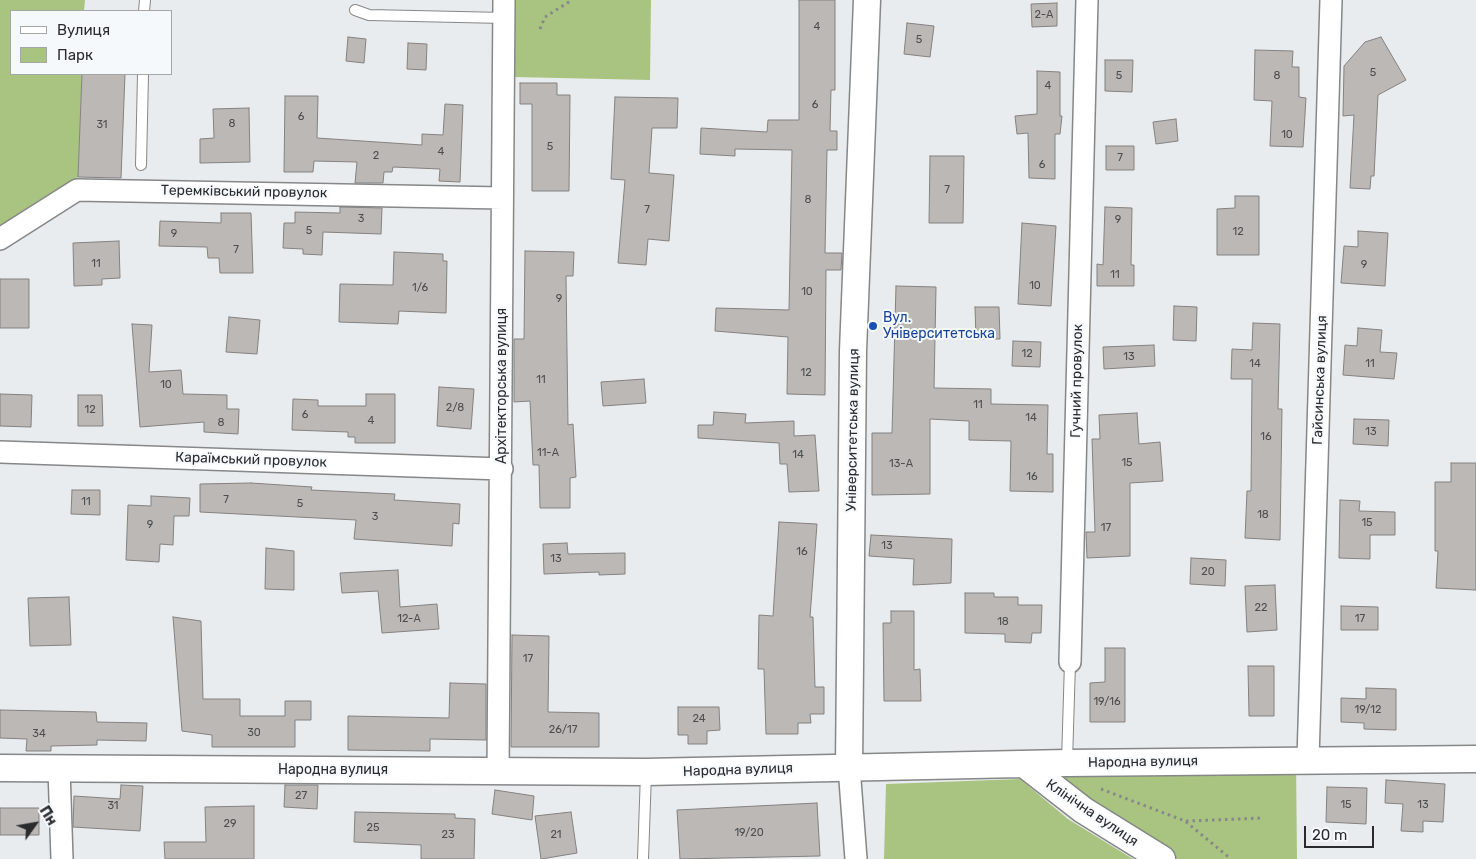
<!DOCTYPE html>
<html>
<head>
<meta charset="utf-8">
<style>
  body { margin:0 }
  #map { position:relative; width:1476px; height:859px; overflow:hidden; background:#e9ecee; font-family:Rubik,sans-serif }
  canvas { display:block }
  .legend { position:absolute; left:10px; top:10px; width:162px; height:65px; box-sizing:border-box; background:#f6f9fb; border:1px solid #a4a7a8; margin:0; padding:6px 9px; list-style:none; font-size:15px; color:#2a2b2c }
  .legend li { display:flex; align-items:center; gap:10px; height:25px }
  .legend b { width:25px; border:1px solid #a4a7a8 }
  .north { position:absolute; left:10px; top:799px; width:50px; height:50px; -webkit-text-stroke:4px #f6f9fb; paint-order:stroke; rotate:58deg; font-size:14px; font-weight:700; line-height:20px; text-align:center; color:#2a2b2c }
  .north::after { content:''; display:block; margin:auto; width:18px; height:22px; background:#2a2b2c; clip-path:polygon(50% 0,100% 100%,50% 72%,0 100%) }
  .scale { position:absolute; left:1304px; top:826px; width:70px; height:22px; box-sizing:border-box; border:2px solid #2a2b2c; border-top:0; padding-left:6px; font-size:15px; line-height:18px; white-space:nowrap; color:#2a2b2c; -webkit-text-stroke:4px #f6f9fb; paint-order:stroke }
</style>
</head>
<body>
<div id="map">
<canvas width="1476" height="859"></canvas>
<ul class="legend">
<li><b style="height:6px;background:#fff"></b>Вулиця</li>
<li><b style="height:14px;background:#a9c481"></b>Парк</li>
</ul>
<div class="north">Пн</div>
<div class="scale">20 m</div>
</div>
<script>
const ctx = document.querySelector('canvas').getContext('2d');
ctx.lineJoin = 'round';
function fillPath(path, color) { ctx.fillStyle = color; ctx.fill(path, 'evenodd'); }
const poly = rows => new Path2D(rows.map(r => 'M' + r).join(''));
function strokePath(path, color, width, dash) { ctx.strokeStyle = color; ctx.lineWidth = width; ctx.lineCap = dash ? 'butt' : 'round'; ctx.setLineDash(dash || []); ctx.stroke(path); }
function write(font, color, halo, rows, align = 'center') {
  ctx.font = font + ' Rubik,sans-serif'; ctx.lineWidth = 4; ctx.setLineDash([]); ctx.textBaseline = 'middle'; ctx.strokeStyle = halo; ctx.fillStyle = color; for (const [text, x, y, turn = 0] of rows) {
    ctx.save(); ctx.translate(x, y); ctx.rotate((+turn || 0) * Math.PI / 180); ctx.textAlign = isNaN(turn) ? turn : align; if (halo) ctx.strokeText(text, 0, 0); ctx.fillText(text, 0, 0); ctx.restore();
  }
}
fillPath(poly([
  [0,0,85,0,84,11,11,11,11,74,82,74,78,177,77,190,0,231],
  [504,0,651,0,650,80,514,77],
  [1296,760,1297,859,1162,859,1024,764],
  [1020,779,1068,819,1133,859,884,859,886,784]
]), '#a9c481');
const building = poly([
  [799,0,835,0,835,90,831,90,830,131,837,131,837,150,827,150,825,253,842,253,841,270,826,270,825,395,787,394,788,337,715,331,716,308,789,310,792,150,735,149,735,156,700,154,701,128,767,132,768,120,799,120,799,0],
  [1057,3,1057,26,1032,27,1031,4,1057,3],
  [907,23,934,26,930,57,904,54,907,23],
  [348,37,366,39,364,63,346,61,348,37],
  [1381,37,1406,80,1378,95,1374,176,1371,176,1370,189,1350,188,1354,115,1343,116,1344,66,1365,42,1381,37],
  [408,43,427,44,426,70,407,69,408,43],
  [1255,50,1293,51,1292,67,1299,67,1299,97,1306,98,1303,147,1270,146,1272,101,1254,100,1255,50],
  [1105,60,1133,60,1132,92,1105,91,1105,60],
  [1037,71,1060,72,1060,116,1062,116,1060,134,1055,134,1055,179,1029,178,1028,133,1017,134,1015,116,1037,114,1037,71],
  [82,74,125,74,121,178,78,177,82,74],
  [520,83,557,83,557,95,570,95,569,191,532,191,532,104,520,104,520,83],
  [285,96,318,96,317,138,422,145,422,134,443,135,445,104,463,105,460,182,439,181,440,169,393,167,392,172,384,172,383,183,355,183,357,162,314,161,313,172,284,172,285,96],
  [615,97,678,98,677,128,652,128,649,173,674,175,669,241,648,239,646,265,618,263,625,180,611,179,615,97],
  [249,108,250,162,200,163,200,139,214,138,213,109,249,108],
  [1176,119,1178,141,1156,144,1153,122,1176,119],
  [1106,146,1134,146,1134,170,1106,170,1106,146],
  [930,156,964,156,963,223,929,223,930,156],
  [1235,196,1259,196,1259,255,1217,255,1217,209,1235,208,1235,196],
  [340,207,382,208,381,234,323,232,322,255,303,254,303,249,283,248,284,223,295,223,295,212,340,213,340,207],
  [1105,207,1132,208,1131,265,1134,265,1134,286,1097,286,1097,264,1103,265,1105,207],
  [221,213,251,213,253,273,220,273,219,258,208,258,207,247,159,246,160,221,221,223,221,213],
  [1022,223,1056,226,1051,306,1018,304,1022,223],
  [1358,231,1388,233,1385,286,1341,283,1344,246,1358,247,1358,231],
  [119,241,120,278,102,279,102,285,74,286,73,243,119,241],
  [525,251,574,252,573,276,566,276,568,425,573,424,576,477,570,478,570,508,540,508,539,465,533,465,530,401,514,402,514,339,524,339,525,251],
  [394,252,443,254,443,261,447,261,446,313,399,311,398,324,339,322,340,284,393,285,394,252],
  [0,279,29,279,29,328,0,328,0,279],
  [896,286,936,287,934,388,991,389,991,404,1048,405,1047,454,1053,454,1053,492,1010,491,1011,441,969,440,969,421,930,419,930,494,872,495,872,433,892,433,896,286],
  [1174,306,1197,307,1196,341,1173,340,1174,306],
  [975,307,999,307,1000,339,976,339,975,307],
  [229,317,260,320,257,354,226,352,229,317],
  [1253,323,1280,324,1278,409,1282,409,1280,540,1245,538,1247,491,1251,491,1252,379,1231,379,1232,349,1252,350,1253,323],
  [132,324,152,325,149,372,181,370,183,394,227,395,227,409,239,409,238,434,204,432,204,422,140,427,132,324],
  [1358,328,1382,330,1380,352,1397,353,1394,379,1343,375,1345,345,1357,346,1358,328],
  [1013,341,1041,342,1040,367,1012,366,1013,341],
  [1154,345,1155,366,1104,369,1103,347,1154,345],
  [644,379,646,403,603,406,601,382,644,379],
  [439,387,474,389,471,429,437,426,439,387],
  [0,394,32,395,31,427,0,426,0,394],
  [366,394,395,394,395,443,355,443,355,437,348,437,348,432,292,430,293,399,318,400,318,406,366,406,366,394],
  [78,395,102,395,103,426,78,426,78,395],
  [714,412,746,414,745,423,794,421,794,436,815,435,819,491,789,492,787,464,780,464,779,443,698,438,698,425,713,425,714,412],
  [1137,413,1139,444,1160,442,1163,481,1130,483,1130,556,1087,558,1086,532,1095,532,1092,439,1100,439,1099,415,1137,413],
  [1354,419,1389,420,1388,446,1353,444,1354,419],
  [1451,463,1476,463,1476,590,1436,588,1438,551,1435,551,1435,482,1451,482,1451,463],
  [251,483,312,487,311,490,395,494,394,500,460,504,459,524,453,523,452,546,354,539,356,520,200,512,200,484,251,483],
  [72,490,100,490,100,515,71,514,72,490],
  [151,496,190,498,189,516,174,516,173,545,160,544,159,562,126,560,128,505,151,506,151,496],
  [1340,500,1360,501,1359,511,1395,512,1395,535,1370,535,1370,559,1339,558,1340,500],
  [779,522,817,524,810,617,813,617,815,687,824,687,824,714,810,714,811,723,798,723,798,734,766,734,764,669,758,669,759,615,773,616,779,522],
  [871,535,952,539,951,583,913,585,914,559,869,556,871,535],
  [567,543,568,554,625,553,625,574,599,575,599,572,544,574,543,544,567,543],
  [266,548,294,551,294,590,265,589,266,548],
  [1191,558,1226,560,1225,586,1190,584,1191,558],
  [398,570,400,607,437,604,439,629,382,633,378,591,342,593,340,573,398,570],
  [1275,585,1277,630,1247,632,1245,586,1275,585],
  [965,593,994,593,994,597,1018,597,1018,605,1042,605,1041,633,1032,633,1031,643,1005,642,1005,634,965,633,965,593],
  [69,597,71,645,30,646,28,598,69,597],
  [1341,606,1378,607,1378,630,1341,630,1341,606],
  [891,611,914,611,914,670,920,669,921,701,884,701,883,623,891,623,891,611],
  [173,617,201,621,203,699,240,699,240,716,285,716,285,701,311,701,311,720,295,720,295,747,212,747,212,735,182,731,173,617],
  [512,635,549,636,548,712,599,713,599,747,511,747,512,635],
  [1105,648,1125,648,1125,722,1090,722,1090,683,1105,682,1105,648],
  [1248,666,1274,666,1274,716,1249,716,1248,666],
  [450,683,486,684,486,740,430,739,430,751,348,750,348,716,449,718,450,683],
  [1366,688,1396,689,1396,730,1364,729,1364,723,1341,722,1341,698,1366,699,1366,688],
  [678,707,719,707,720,730,707,731,707,744,688,744,688,735,678,735,678,707],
  [0,710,96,712,97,722,147,723,146,741,97,740,97,745,51,746,51,751,26,751,27,739,0,738,0,710],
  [1386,780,1445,784,1443,822,1423,821,1423,832,1401,831,1403,804,1385,803,1386,780],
  [121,785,143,786,140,831,73,827,74,796,120,799,121,785],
  [285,785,318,785,317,809,284,807,285,785],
  [1327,787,1367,788,1366,824,1326,822,1327,787],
  [495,790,534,796,532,820,492,814,495,790],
  [817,803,820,856,680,859,677,810,817,803],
  [254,806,254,859,165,859,164,842,206,842,205,807,254,806],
  [0,808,39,808,39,835,0,835,0,808],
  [355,812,455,814,455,818,475,819,474,859,421,859,421,845,354,842,355,812],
  [571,812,577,853,541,859,535,816,571,812]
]);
fillPath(building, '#bbb8b6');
strokePath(building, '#848180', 1);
const service = poly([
  [355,10,369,15,504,18],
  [144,11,145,0],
  [141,165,143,74],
  [1067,762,1070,662],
  [643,859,646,773]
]);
const minor = poly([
  [0,239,77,190,502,198],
  [0,452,502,469],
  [1070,662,1087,0],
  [1308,759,1331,0],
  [849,767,856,859],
  [59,769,62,859],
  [498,771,504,0]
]);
const tertiary = poly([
  [1024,764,1083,810,1162,859],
  [849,767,853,351,867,0],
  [0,768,646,772,1067,763,1476,759]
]);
strokePath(service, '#858789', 12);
strokePath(minor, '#858789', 24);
strokePath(tertiary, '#858789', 29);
strokePath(poly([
  [540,29,545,17,572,0],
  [1101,789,1185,821,1231,859],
  [1186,821,1263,818]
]), '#86888a', 3, [2.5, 4]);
strokePath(service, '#fff', 10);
strokePath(minor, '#fff', 21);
strokePath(tertiary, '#fff', 26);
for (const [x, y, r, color] of [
  [873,326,5,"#1a4fb4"]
]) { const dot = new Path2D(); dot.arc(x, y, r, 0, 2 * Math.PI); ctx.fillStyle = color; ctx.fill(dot); strokePath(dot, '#f6f9fb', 2); }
write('11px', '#4e4e4e', null, [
  ["2-А",1044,15],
  ["4",817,27],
  ["5",919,40],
  ["5",1373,73],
  ["5",1119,76],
  ["8",1277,76],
  ["4",1048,86],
  ["6",815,105],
  ["6",301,117],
  ["8",232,124],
  ["31",102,125],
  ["10",1287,135],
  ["5",550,147],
  ["4",441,152],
  ["2",376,156],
  ["7",1120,158],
  ["6",1042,165],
  ["7",947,190],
  ["8",808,200],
  ["7",647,210],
  ["3",361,219],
  ["9",1118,220],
  ["5",309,231],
  ["12",1238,232],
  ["9",174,234],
  ["7",236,250],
  ["11",96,264],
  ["9",1364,265],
  ["11",1115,275],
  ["10",1035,286],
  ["1/6",420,288],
  ["10",807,292],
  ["9",559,299],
  ["12",1027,354],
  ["13",1129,357],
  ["14",1255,364],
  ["11",1370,364],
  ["12",806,373],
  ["11",541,380],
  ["10",166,385],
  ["11",978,405],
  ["2/8",455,408],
  ["12",90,410],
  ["6",305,415],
  ["14",1031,418],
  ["4",371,421],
  ["8",221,423],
  ["13",1371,432],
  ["16",1266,437],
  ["11-А",548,453],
  ["14",798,455],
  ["15",1127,463],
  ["13-А",901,464],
  ["16",1032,477],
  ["7",226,500],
  ["11",86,502],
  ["5",300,504],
  ["18",1263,515],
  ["3",375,517],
  ["15",1367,523],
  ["9",150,525],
  ["17",1106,528],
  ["13",887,546],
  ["16",802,552],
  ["13",556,559],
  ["20",1208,572],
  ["22",1261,608],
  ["12-А",409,619],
  ["17",1360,619],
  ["18",1003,622],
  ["17",528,659],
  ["19/16",1107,702],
  ["19/12",1368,710],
  ["24",699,719],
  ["26/17",563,730],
  ["30",254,733],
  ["34",39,734],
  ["27",301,796],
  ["15",1346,805],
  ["13",1423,805],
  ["31",113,806],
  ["29",230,824],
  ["25",373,828],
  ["19/20",749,833],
  ["23",448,835],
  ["21",556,835]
]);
write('14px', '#2a2b2c', '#f6f9fb', [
  ["Теремківський провулок",244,192,1],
  ["Гайсинська вулиця",1320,380,-88],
  ["Гучний провулок",1077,381,-89],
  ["Архітекторська вулиця",502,386,-90],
  ["Університетська вулиця",853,430,-89],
  ["Караїмський провулок",251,460,2],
  ["Народна вулиця",1143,762,-1],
  ["Народна вулиця",333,770],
  ["Народна вулиця",738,770,-2],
  ["Клінічна вулиця",1092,813,34]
]);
write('14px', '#164399', '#f6f9fb', [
  ["Вул.",883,318],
  ["Університетська",883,334]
], 'left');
</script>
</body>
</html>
